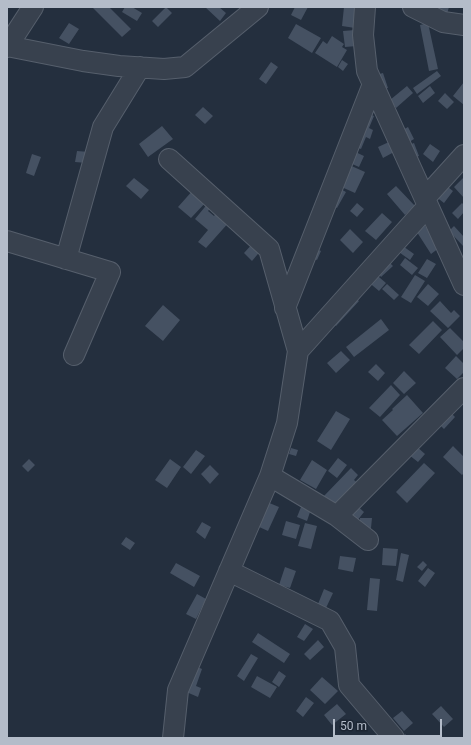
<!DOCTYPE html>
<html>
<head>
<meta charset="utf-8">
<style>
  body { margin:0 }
  #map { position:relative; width:471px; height:745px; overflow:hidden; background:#242f3e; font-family:Roboto,sans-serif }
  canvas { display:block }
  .frame { position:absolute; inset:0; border:8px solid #b4bcc9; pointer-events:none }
  .scale { position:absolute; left:333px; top:719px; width:109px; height:18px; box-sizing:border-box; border:2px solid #b4bcc9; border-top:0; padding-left:5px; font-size:12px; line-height:14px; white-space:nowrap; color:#b4bcc9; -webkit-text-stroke:3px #1d2633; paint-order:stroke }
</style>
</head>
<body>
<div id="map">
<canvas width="471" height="745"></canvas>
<div class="frame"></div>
<div class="scale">50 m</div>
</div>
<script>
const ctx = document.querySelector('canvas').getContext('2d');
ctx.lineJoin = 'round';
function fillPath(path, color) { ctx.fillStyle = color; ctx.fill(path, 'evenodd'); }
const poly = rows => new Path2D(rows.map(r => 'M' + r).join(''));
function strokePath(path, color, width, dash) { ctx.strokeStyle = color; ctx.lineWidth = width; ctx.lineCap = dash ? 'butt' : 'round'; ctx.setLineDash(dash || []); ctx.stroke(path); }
fillPath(poly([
  [92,7,109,7,131,29,122,37],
  [125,7,132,7,142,13,137,21,122,12],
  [166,7,172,13,158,27,152,21],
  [205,7,219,7,226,13,220,21],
  [295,7,308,7,301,20,291,15],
  [344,7,357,7,355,28,342,26],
  [426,7,449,7,447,14],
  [69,23,79,29,69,44,59,38],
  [428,23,438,69,429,71,420,25],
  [296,24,321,38,312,53,288,38],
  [355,30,357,46,345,47,343,31],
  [332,36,344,44,342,47,347,50,337,67,315,53,323,41,327,44],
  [342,60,348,64,343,71,338,67],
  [271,62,278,67,266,84,259,79],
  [437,71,441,76,417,94,413,88],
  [383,73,388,88,378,91,372,76],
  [464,82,464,105,453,96],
  [407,86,413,93,396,108,390,100],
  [430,86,435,93,423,103,418,96],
  [445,93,454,102,447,109,438,101],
  [203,107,213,116,205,124,195,115],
  [364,112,374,116,369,128,373,130,370,139,366,137,361,149,351,145],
  [162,126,173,139,148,157,139,144],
  [408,127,414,139,406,144,399,132],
  [389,142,394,152,383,158,378,147],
  [414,143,419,156,410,159,405,146],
  [430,144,440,151,433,162,423,154],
  [349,149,364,156,359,167,343,160],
  [77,151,89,152,87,163,75,162],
  [32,154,41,157,34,176,26,173],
  [347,164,365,172,355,193,337,185],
  [464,177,464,198,454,187],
  [134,178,149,190,141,199,126,186],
  [440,181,453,191,444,203,431,193],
  [396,186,415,206,405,215,387,194],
  [337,187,346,192,337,208,328,203],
  [194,189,207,201,191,218,178,207],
  [209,202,213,205,208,211,214,216,219,210,231,220,206,248,198,242,208,230,195,219],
  [357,203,364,209,357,217,350,211],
  [462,203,464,205,464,212,458,219,452,213],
  [382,213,392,222,376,240,365,231],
  [422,221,439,248,431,254,413,226],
  [454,226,464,237,464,247,449,231],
  [350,229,363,242,353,253,340,240],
  [254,242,262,249,252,261,244,253],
  [400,244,414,254,410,260,396,250],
  [312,247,321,251,317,260,307,256],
  [405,258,418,268,412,275,400,265],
  [386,259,393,266,381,277,375,269],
  [427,259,436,264,427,278,418,273],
  [373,272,386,283,379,291,366,280],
  [415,275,425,281,411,303,401,297],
  [387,284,399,295,394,300,382,289],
  [428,284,439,294,428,306,417,297],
  [350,294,359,301,336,326,327,318],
  [440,301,451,313,454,310,460,316,448,328,430,311],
  [163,305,180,320,163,341,145,326],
  [381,319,389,330,354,357,346,347],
  [433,321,442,330,419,354,409,345],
  [450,328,464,342,464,348,457,355,440,337],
  [341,351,350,360,336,373,327,363],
  [456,356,464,364,464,372,457,379,445,368],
  [376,364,385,373,378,381,368,372],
  [404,371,416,383,404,394,393,383],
  [391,385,400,395,380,417,369,408],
  [407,395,423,413,397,436,382,420,393,410,392,409],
  [447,409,455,417,444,429,435,420],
  [336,411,350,419,331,450,317,441],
  [416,446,425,454,418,462,409,455],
  [453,446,464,457,464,473,462,475,443,457],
  [291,448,298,450,296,456,289,454],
  [196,450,205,456,191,474,183,467],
  [338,458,347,465,337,478,328,471],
  [29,459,35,465,28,472,22,466],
  [170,459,181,467,167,488,155,480],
  [312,460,327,470,316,489,300,480],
  [424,463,435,473,407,503,396,492],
  [210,465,219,474,210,484,201,474],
  [351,468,358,475,354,480,362,487,334,508,323,497],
  [305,497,314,500,307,521,297,517],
  [267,502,279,507,268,531,257,526],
  [353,502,364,512,353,526,341,516],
  [360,518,372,518,371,528,360,527],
  [286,521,300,525,296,539,282,535],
  [202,522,211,527,205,539,196,532],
  [305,523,317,526,311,549,298,546],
  [126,537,135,543,130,550,121,544],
  [383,548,398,549,396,566,382,565],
  [401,553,409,555,403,582,396,580],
  [340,556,356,558,353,572,338,569],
  [423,561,427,565,422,571,417,567],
  [176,563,200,576,194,587,170,573],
  [285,567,296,571,290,588,279,585],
  [428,568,435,573,425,587,418,581],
  [370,578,380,579,377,611,367,610],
  [324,589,333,593,326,608,318,604],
  [197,594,206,599,196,619,186,614],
  [305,624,313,629,304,641,297,637],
  [258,633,290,654,284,663,252,642],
  [318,640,324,647,310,660,304,654],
  [251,654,258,658,244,681,237,676],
  [193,665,202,669,196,686,201,688,198,697,184,691],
  [279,671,286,676,279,687,272,682],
  [257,676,277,687,270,698,251,687],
  [322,677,338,691,325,704,310,690],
  [306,697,314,703,303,717,296,711],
  [337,704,346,714,332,725,324,715],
  [441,706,453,719,444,727,432,714],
  [402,711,413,723,404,731,393,718],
  [405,734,410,738,401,738]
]), '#455162');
const minor = poly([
  [365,7,363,35,367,71,464,285],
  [413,7,443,22,464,25],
  [7,46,83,61,119,66,164,69,185,67,258,7],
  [7,47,33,7],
  [169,159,269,249,298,351],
  [425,198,464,155],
  [7,241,110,272,74,355],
  [66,259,103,127,140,67],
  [285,308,373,84],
  [270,476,337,516,368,540],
  [337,516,464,388],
  [229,571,330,621,345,647,349,685,394,738],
  [173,738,178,690,270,476,287,423,298,351,428,206]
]);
strokePath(minor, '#565f6c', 22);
strokePath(minor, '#38414e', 20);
</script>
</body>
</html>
